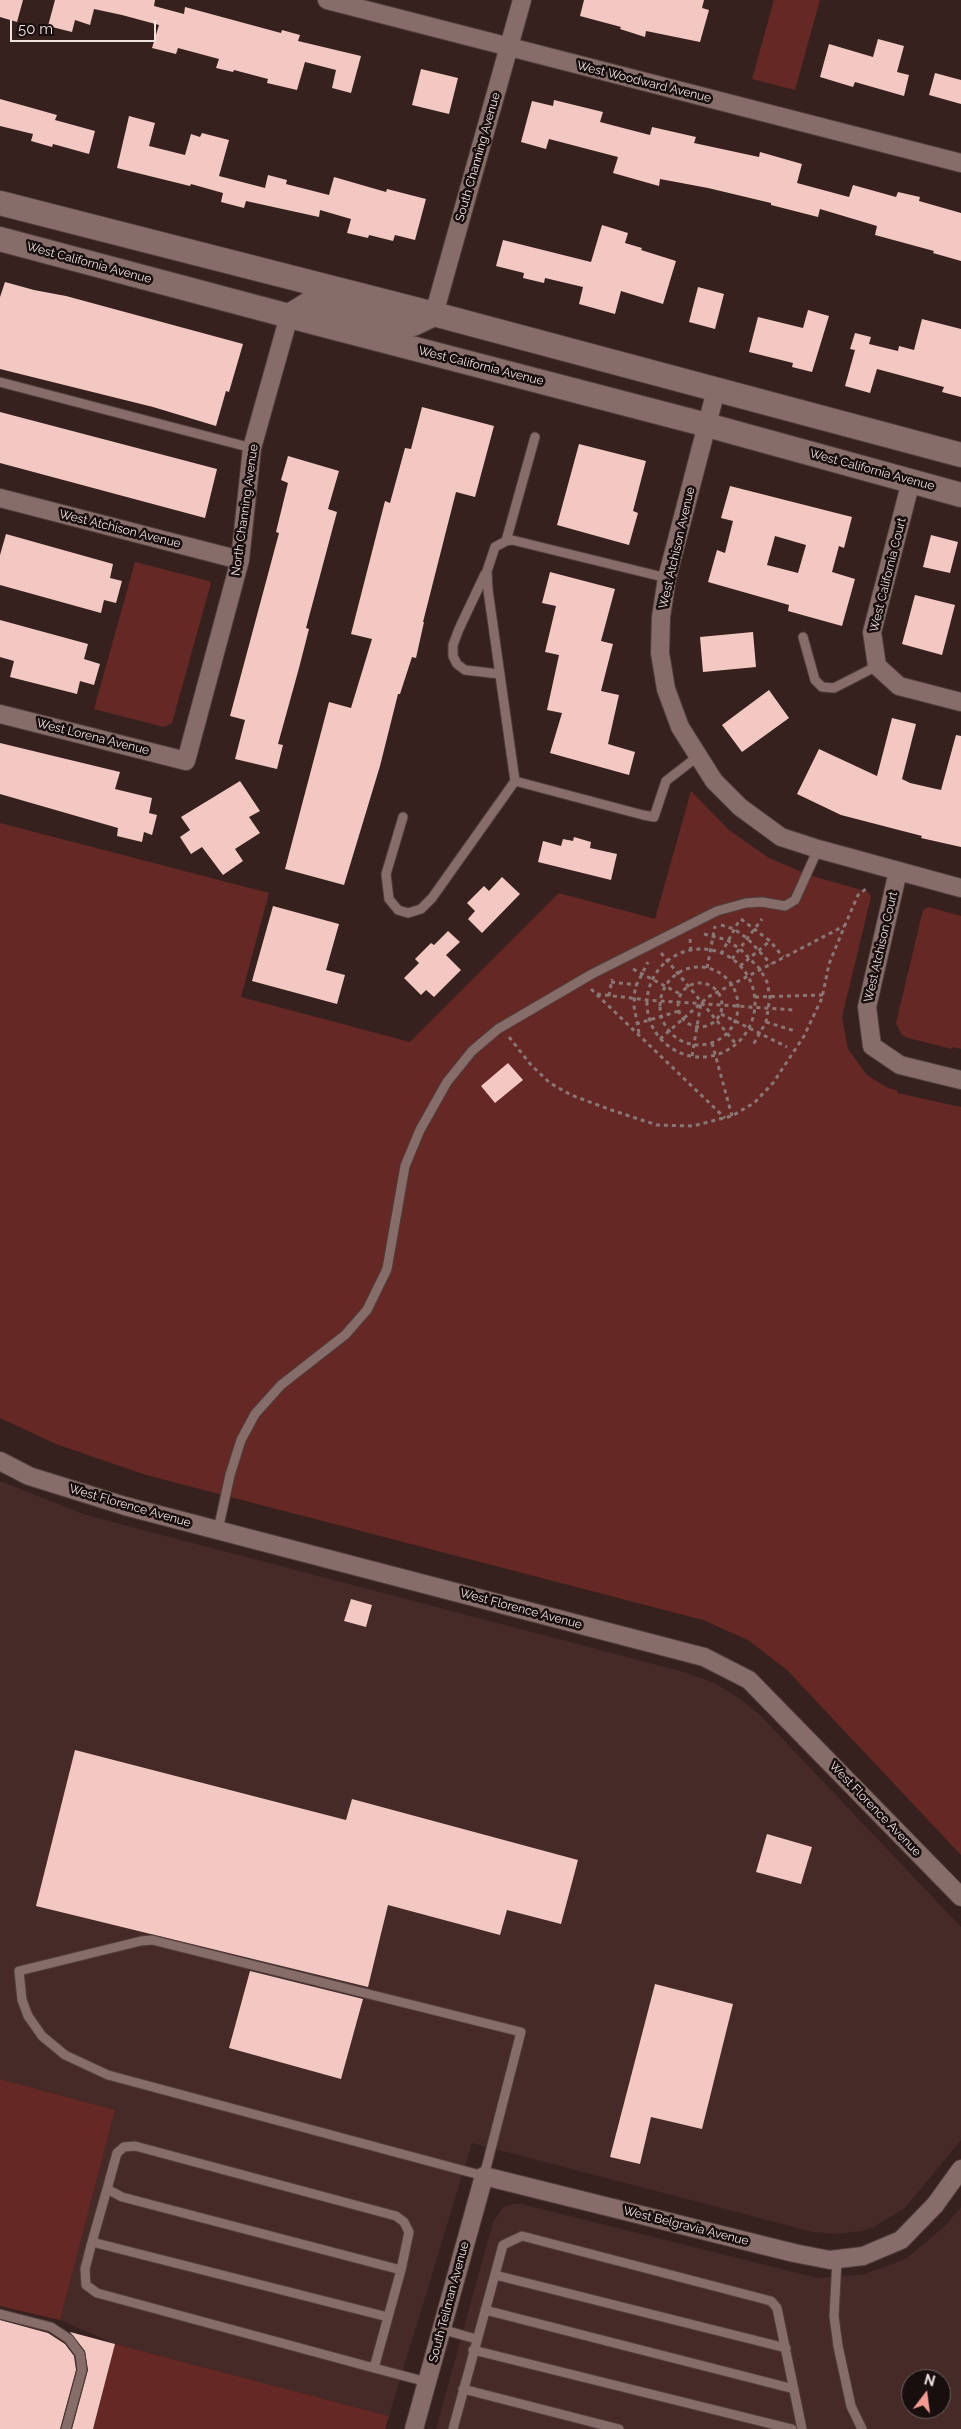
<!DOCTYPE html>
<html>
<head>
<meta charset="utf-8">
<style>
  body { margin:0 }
  #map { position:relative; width:961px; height:2429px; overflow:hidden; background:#37211f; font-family:Raleway,sans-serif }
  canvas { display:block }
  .north { position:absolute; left:901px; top:2369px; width:50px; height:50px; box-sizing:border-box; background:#170e0d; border:1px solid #6e6261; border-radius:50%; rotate:15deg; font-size:14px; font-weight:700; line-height:20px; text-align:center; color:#f0e1df }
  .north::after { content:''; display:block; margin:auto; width:18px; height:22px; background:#f59c92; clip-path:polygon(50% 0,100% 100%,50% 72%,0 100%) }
  .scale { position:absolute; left:10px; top:20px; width:146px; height:22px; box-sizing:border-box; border:2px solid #f0e1df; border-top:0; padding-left:6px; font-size:15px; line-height:18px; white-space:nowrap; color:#f0e1df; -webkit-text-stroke:4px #170e0d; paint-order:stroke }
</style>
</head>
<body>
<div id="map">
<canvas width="961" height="2429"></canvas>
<div class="north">N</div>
<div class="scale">50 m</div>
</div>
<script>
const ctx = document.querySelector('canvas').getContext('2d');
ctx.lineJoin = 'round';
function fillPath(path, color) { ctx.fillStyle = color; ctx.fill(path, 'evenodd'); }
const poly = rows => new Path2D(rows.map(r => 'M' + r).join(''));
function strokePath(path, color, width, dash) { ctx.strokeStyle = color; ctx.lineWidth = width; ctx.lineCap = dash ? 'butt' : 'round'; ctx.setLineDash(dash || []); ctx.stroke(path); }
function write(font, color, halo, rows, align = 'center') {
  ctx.font = font + ' Raleway,sans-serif'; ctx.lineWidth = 5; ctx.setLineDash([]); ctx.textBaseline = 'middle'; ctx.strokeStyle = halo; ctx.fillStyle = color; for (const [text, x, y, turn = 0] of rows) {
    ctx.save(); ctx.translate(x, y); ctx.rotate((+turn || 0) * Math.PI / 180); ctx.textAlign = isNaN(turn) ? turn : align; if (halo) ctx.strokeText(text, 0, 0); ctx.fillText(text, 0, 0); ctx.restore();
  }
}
fillPath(poly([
  [0,1481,86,1515,684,1672,714,1683,739,1698,760,1715,961,1927,961,2140,905,2208,874,2227,862,2231,837,2234,813,2232,472,2143,389,2416,115,2344,60,2320,115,2110,0,2079],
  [513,2204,521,2204,817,2278,865,2274,906,2259,947,2224,961,2207,961,2429,436,2429,493,2222,503,2207],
  [911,2379,941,2379,941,2409,911,2409]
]), '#452a27');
fillPath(poly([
  [774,0,820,0,795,90,752,79],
  [135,562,209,581,211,583,172,723,164,727,94,709],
  [691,791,729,830,769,858,809,875,868,892,871,897,842,1017,848,1049,867,1075,886,1087,898,1091,897,1093,961,1107,961,1855,787,1670,748,1640,703,1620,146,1475,56,1444,0,1418,0,823,269,893,241,997,410,1042,559,893,655,919],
  [929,907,961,916,961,1049,952,1047,952,1049,908,1038,902,1035,896,1023,923,910],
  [0,2079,115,2110,60,2320,0,2306],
  [115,2344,389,2416,385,2429,93,2429]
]), '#652824');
fillPath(poly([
  [0,0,23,0,17,22,0,17],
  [55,0,155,0,154,6,184,14,185,7,281,33,282,30,300,35,298,41,361,56,351,93,332,88,336,70,305,62,297,90,267,83,268,79,234,70,233,72,216,68,219,59,178,48,176,54,152,48,159,25,122,15,94,9,90,25,75,20,72,32,48,26],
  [584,0,704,0,702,8,709,10,700,42,646,31,645,37,620,29,621,27,580,16],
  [878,39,904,46,897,72,909,75,904,96,855,82,853,87,820,77,829,44,873,57],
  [421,69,458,78,449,114,412,105],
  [935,73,961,80,961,104,929,95],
  [0,99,57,115,55,120,95,131,89,154,53,144,52,147,31,141,33,134,0,126],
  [554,100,603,112,600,122,650,135,652,127,696,137,694,143,759,157,760,152,802,164,797,183,849,197,853,185,896,197,898,192,920,197,919,201,961,213,961,261,933,253,934,251,875,235,877,226,820,209,818,217,771,205,771,203,708,188,660,179,659,186,613,173,618,157,549,139,546,149,521,142,532,101,553,106],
  [129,116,155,123,149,146,185,155,191,134,200,137,202,133,229,140,219,176,265,188,268,175,287,180,286,184,329,195,334,177,386,192,387,189,426,199,415,240,395,235,393,241,369,235,368,238,347,233,351,219,320,210,319,217,246,201,244,208,221,202,223,193,191,184,190,186,117,168],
  [602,225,628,233,625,243,642,248,641,250,676,261,663,304,621,291,615,314,579,304,583,287,545,278,544,283,523,278,524,273,496,266,503,240,591,262],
  [5,282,34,290,66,296,243,344,229,392,226,391,216,426,153,407,0,369,0,297],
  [698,287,724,294,715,329,689,322],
  [808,310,829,316,812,372,792,367,793,363,749,352,758,317,803,328],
  [922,319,961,329,961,397,942,392,944,387,877,369,870,393,845,386,855,350,850,349,855,333,871,337,869,344,898,351,899,346,914,350],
  [422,407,494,426,475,497,456,492,423,622,424,622,416,658,412,657,400,694,398,694,380,766,344,885,285,869,329,702,351,708,372,639,351,634,385,501,390,503,405,448,411,449],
  [0,412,217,469,205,518,0,463],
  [579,444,646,461,633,511,638,513,629,545,557,525],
  [288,456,339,471,328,509,337,512,306,628,309,629,299,668,278,744,283,745,277,769,235,759,245,720,230,716,279,533,276,532,288,483,281,480],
  [730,486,852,517,844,548,839,546,832,572,855,579,842,626,788,611,789,605,708,582,717,550,725,553,733,521,721,518],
  [775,536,806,545,798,573,767,565],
  [6,534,113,564,110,578,122,581,116,603,104,600,101,613,0,585,0,555],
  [931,535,958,542,950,573,923,567],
  [550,572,615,589,601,641,613,644,601,691,619,695,608,744,635,752,629,775,550,753,562,713,547,710,559,655,545,652,556,606,542,603],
  [915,595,955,605,942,655,902,644],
  [0,620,88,644,84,659,100,664,94,685,80,681,77,694,10,677,14,661,0,657],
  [753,632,756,667,703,672,700,637],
  [769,690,789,718,742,752,722,725],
  [892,718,916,724,902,779,910,783,941,790,956,735,961,736,961,847,921,838,922,836,841,815,797,794,819,749,877,776],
  [0,743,120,772,115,789,152,798,149,813,157,815,152,835,144,832,142,842,117,836,118,828,0,794],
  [240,781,260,811,249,817,260,833,235,849,243,861,223,875,202,847,191,854,180,837,190,830,181,817],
  [574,837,591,842,590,848,617,854,611,880,538,862,543,841,561,846,563,839,573,841],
  [502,877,520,894,482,933,468,919,475,911,467,903,484,886,489,891],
  [273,906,339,924,326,970,345,975,337,1004,252,981],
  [448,931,460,942,446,955,461,970,434,997,426,990,421,995,404,978,419,963,415,959,431,943,434,945],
  [508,1063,523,1080,495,1103,481,1086],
  [351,1599,372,1605,366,1627,344,1621],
  [75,1750,346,1820,352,1799,578,1860,561,1924,507,1910,500,1935,388,1905,368,1987,36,1906],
  [767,1834,812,1847,801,1884,756,1872],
  [250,1971,363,1999,341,2079,229,2048],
  [655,1984,733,2004,702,2129,651,2117,640,2164,610,2157],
  [0,2320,48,2333,65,2344,74,2356,76,2370,60,2429,0,2429],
  [70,2332,115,2344,93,2429,72,2429,88,2370,85,2351]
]), '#f3c8c2');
const lane = poly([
  [0,382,252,448],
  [506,541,535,437],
  [485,574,459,629,453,645,453,656,457,664,465,670,499,674],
  [667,578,512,540,506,541,495,547,487,571,488,590,515,781,643,815,654,817,666,781,697,757],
  [803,637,815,680,822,687,834,688,877,666],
  [403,817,386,874,389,899,398,910,408,913,421,909,432,898,515,781],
  [218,1530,230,1475,241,1440,255,1414,281,1385,345,1335,367,1310,387,1269,405,1166,420,1130,447,1082,472,1051,498,1029,592,974,717,911,746,903,762,902,785,906,795,900,818,849],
  [152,1940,521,2032,484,2176,108,2075,65,2055,42,2036,28,2016,22,2000,19,1971,141,1941,152,1940],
  [92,2242,107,2189],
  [837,2260,834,2316,838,2346,851,2406,862,2429],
  [401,2270,122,2197,107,2189,117,2153,124,2147,135,2146,396,2216,404,2222,409,2232,401,2270,374,2368,427,2382],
  [495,2275,786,2348],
  [485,2310,794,2389],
  [0,2314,51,2327,69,2339,80,2354,82,2370,66,2429],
  [441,2329,476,2339],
  [473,2350,792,2429],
  [374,2368,97,2293,86,2285,85,2269,92,2242,388,2317],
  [463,2389,619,2429],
  [453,2429,503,2245,522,2236,771,2301,777,2308,802,2429]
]);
const street = poly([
  [327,0,961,163],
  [434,314,522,0],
  [716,390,667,578,661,617,660,653,666,689,680,727,714,781,740,807,781,837,818,849,961,888],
  [911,481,872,632,877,666,899,686,961,702],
  [0,498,240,560],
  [0,714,186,761,240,560,252,448,289,316],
  [898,871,867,1007,872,1046,900,1065,961,1080],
  [0,1461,29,1476,125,1506,704,1657,749,1680,961,1897],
  [414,2429,484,2176,794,2253,830,2260,863,2256,901,2240,935,2205,961,2169]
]);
const secondary = poly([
  [0,203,434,314,961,455],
  [0,239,289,316,707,425,961,495],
  [289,316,312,302,399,325,413,324,434,314]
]);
strokePath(lane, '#503e3c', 11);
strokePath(street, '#503e3c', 20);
strokePath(secondary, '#503e3c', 26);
strokePath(poly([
  [741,919,770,941,783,957],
  [721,925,734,929,747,938,771,964],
  [704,934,727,940,740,949,760,969,767,982,770,997,766,1022,753,1045],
  [690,939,691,951],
  '647 1003a54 54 0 1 1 108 0a54 54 0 1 1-108 0Z',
  [661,953,736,1044],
  [721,954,740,919],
  [732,959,762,919],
  [740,966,770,941],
  '660 1006a39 39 0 1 1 78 0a39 39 0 1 1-78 0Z',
  [707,968,715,926],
  [633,969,680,994],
  [611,982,637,985],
  '678 1005a22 22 0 1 1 44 0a22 22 0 1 1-44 0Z',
  [591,989,725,1118],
  [597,994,647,1000,794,1010],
  [609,996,612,979],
  [755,997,823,995],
  [721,1014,787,1047],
  [766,1022,795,1031],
  [636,1024,679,1011],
  [639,1033,634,1006,635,988,648,962],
  [509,1037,531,1065,550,1083,571,1095,614,1111,657,1125,693,1126,732,1116,754,1103,773,1083,804,1036,822,998,829,964,845,925,858,895,867,888],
  [660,1039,708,997,844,926],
  [712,1043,732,1116],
  [692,1056,701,1003]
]), '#8a7775', 3, [4, 4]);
strokePath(lane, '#876d6a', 9);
strokePath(street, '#876d6a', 18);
strokePath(secondary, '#876d6a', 24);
write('12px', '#f0e1df', '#170e0d', [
  ["West Woodward Avenue",644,82,14],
  ["South Channing Avenue",478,157,-74],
  ["West California Avenue",89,263,15],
  ["West California Avenue",481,366,14],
  ["West California Avenue",872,470,15],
  ["North Channing Avenue",245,510,-82],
  ["West Atchison Avenue",120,529,14],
  ["West Atchison Avenue",677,548,-77],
  ["West California Court",888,575,-76],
  ["West Lorena Avenue",93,737,14],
  ["West Atchison Court",881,947,-77],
  ["West Florence Avenue",130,1506,16],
  ["West Florence Avenue",521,1609,15],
  ["West Florence Avenue",875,1809,46],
  ["West Belgravia Avenue",686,2226,14],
  ["South Teilman Avenue",449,2302,-75]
]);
</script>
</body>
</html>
